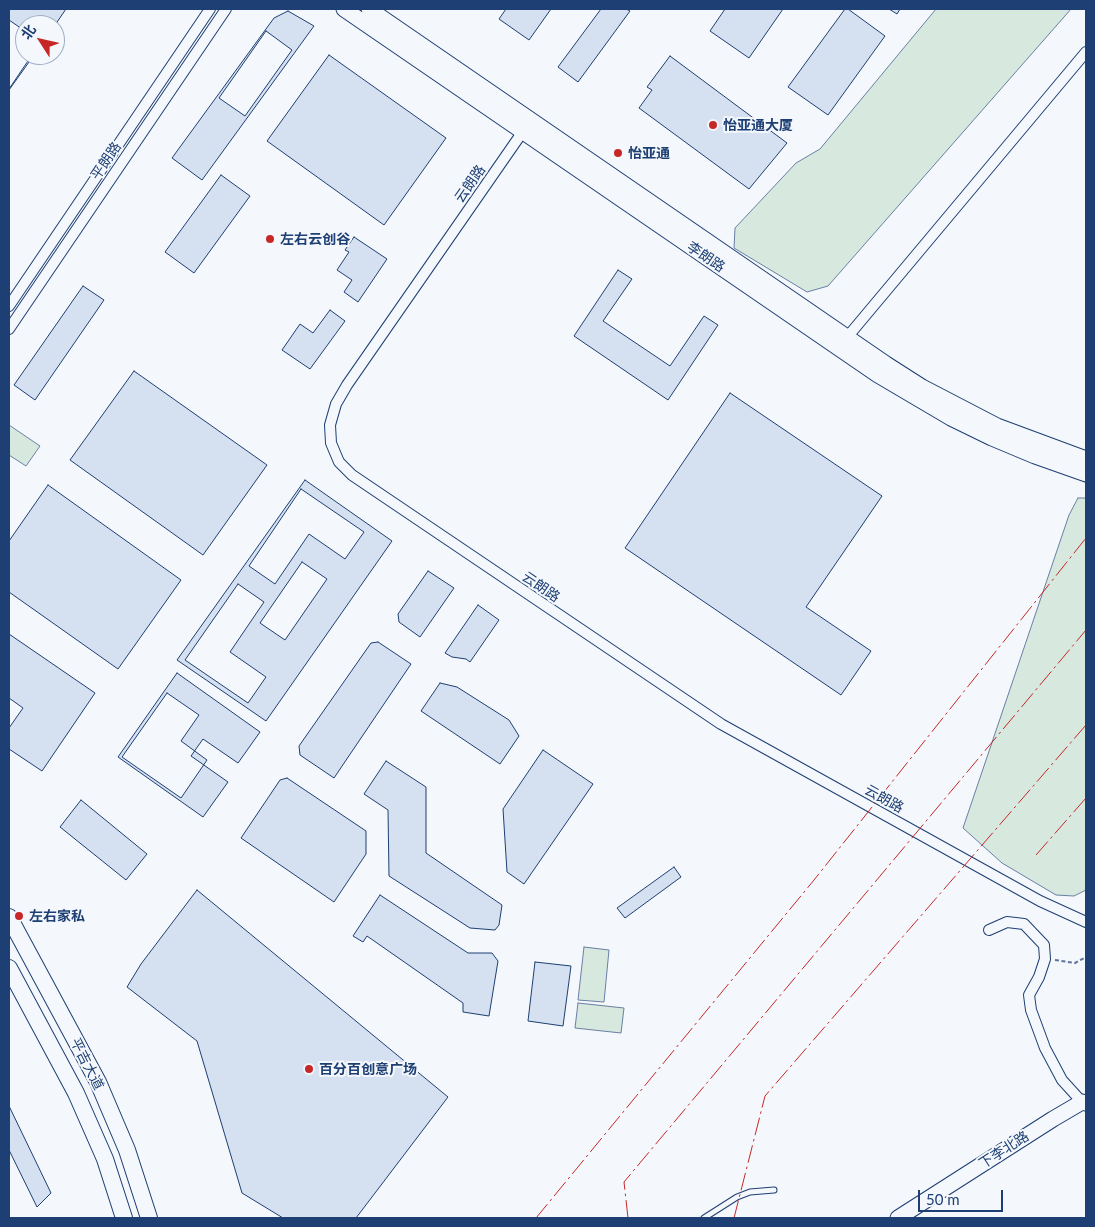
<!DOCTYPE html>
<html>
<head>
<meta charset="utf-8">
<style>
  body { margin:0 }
  #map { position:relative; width:1095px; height:1227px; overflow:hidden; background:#f4f7fb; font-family:Lato,"Noto Sans SC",sans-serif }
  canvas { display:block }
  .frame { position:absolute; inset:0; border:10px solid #1d3f73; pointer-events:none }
  .north { position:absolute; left:15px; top:15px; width:50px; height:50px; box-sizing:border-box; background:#f4f7fb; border:1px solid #9eadc5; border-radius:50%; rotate:305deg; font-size:14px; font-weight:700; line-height:20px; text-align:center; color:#1d3f73 }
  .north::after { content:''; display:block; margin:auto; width:18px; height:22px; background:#c62828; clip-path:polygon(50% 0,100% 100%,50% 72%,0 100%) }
  .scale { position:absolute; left:918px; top:1190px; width:85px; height:22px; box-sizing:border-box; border:2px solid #1d3f73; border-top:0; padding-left:6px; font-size:15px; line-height:18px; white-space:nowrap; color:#1d3f73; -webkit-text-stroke:4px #f4f7fb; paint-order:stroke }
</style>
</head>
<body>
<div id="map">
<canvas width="1095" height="1227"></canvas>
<div class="frame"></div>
<div class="north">北</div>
<div class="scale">50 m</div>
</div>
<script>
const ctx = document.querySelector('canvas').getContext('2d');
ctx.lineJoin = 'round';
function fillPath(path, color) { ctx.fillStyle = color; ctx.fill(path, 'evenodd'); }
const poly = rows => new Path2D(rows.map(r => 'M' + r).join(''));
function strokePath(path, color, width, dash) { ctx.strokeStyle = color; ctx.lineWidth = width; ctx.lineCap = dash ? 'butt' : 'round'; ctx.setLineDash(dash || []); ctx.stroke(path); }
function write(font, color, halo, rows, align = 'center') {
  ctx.font = font + ' Lato,"Noto Sans SC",sans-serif'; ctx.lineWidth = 4; ctx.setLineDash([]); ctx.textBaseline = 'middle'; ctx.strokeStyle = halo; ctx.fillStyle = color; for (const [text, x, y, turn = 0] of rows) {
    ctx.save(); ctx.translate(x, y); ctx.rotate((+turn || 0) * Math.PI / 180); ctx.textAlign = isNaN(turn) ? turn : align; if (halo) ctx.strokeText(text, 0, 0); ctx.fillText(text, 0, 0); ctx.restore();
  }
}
const green = poly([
  [936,9,1071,9,828,286,807,292,734,248,735,228,796,163,820,149,936,9],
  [9,425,40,446,26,466,9,455,9,425],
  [1078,498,1086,498,1086,890,1074,896,1056,895,1002,863,963,828,1069,515,1078,498],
  [584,947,609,950,604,1002,578,1000,584,947],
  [578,1003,624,1008,621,1033,575,1028,578,1003]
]);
fillPath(green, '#d7e8df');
strokePath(green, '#687fa3', 1);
const building = poly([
  [9,9,66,9,55,25,25,25,25,55,34,55,9,90,9,9],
  [506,9,551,9,529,40,499,19,506,9],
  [601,9,626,9,630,11,578,82,558,67,601,9],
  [725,9,783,9,749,58,710,31,725,9],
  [845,9,848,9,885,36,828,115,788,87,845,9],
  [889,9,900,9,897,14,889,9],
  [288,11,314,26,202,180,172,158,274,18,288,11],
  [9,20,25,31,25,55,32,55,9,89,9,20],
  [266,31,292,50,245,116,219,98,266,31],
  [329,55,446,138,384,225,267,141,329,55],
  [670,56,787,143,749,189,639,108,652,90,647,87,670,56],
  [221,175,250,196,194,273,165,252,221,175],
  [354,237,387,259,358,302,344,292,352,280,337,270,349,252,345,250,354,237],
  [618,270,632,279,603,321,670,366,704,316,718,325,668,400,574,336,618,270],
  [83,286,104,300,35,400,14,385,83,286],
  [330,310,345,321,310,369,282,350,300,324,313,333,330,310],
  [134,371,267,465,203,555,70,460,134,371],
  [730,393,882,496,806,607,871,651,841,695,625,548,730,393],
  [305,480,392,541,266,721,177,660,305,480],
  [302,562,327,579,285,640,260,623,302,562],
  [48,485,181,580,118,669,9,592,9,541,48,485],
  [301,489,364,532,345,559,309,534,275,584,249,566,301,489],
  [428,571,454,588,420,637,399,622,398,614,428,571],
  [238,584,264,602,230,652,266,677,248,703,185,660,238,584],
  [478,605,499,620,470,662,466,659,452,657,445,653,478,605],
  [9,634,95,693,42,771,9,749,9,728,23,708,9,698,9,634],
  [378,642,411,664,334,778,300,755,299,746,371,643,378,642],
  [177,673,260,732,238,763,203,739,191,756,228,782,203,817,118,757,177,673],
  [440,683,457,687,509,720,519,736,500,764,421,711,440,683],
  [167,693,199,715,181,741,207,760,181,798,122,757,167,693],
  [543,750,593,784,524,884,507,872,503,809,543,750],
  [386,761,426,787,426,853,502,905,499,925,495,930,470,928,389,876,388,810,364,794,386,761],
  [287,778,366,831,366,854,334,902,241,838,280,780,287,778],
  [81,800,147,854,126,880,60,827,81,800],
  [674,867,681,877,625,918,617,908,674,867],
  [197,890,448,1097,356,1218,283,1218,242,1193,197,1041,127,987,141,964,197,890],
  [380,895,468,953,492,953,498,961,489,1016,463,1012,463,1003,367,936,363,942,353,936,380,895],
  [535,962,571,966,563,1026,528,1021,535,962],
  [9,1106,51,1193,37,1207,9,1150,9,1106]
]);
fillPath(building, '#d5e0f0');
strokePath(building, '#1d3f73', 1);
const lane = poly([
  [704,1218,737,1197,750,1192,774,1190]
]);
const street = poly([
  [526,127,347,385,336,404,330,425,331,443,339,462,352,475,721,724,1040,901,1086,922],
  [9,306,210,9],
  [9,329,226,9],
  [844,341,1086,52],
  [989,930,1007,922,1024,924,1044,945,1045,959,1039,977,1029,995,1031,1010,1045,1048,1062,1080,1082,1102]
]);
const secondary = poly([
  [344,9,878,375,951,418,992,438,1035,456,1086,474],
  [369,9,886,364,922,387,997,426,1086,459],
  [898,1218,1053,1119,1082,1102,1086,1103]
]);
const primary = poly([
  [9,917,98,1082,127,1150,149,1218],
  [9,968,76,1093,105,1159,124,1218]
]);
strokePath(lane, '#1d3f73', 7);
strokePath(street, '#1d3f73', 12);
strokePath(secondary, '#1d3f73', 17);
strokePath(primary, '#1d3f73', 18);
strokePath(poly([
  [1055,960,1075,963,1086,957]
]), '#5e769c', 2, [4, 2.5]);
strokePath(lane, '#f4f7fb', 5);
strokePath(street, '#f4f7fb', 10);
strokePath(secondary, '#f4f7fb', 15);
strokePath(primary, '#f4f7fb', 16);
strokePath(poly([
  [1036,855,1086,798],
  [536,1218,814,880,1086,538],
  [628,1218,624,1182,1086,630],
  [734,1218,765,1096,1086,725]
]), '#c62828', 1, [18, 4, 2.5, 4]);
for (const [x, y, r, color] of [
  [713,125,5,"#c62828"],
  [618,153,5,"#c62828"],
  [270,239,5,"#c62828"],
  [19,916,5,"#c62828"],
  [309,1069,5,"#c62828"]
]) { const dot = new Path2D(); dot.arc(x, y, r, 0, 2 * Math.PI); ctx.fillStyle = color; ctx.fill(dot); strokePath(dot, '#f4f7fb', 2); }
write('bold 14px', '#1d3f73', '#f4f7fb', [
  ["怡亚通大厦",723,125],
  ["怡亚通",628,153],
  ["左右云创谷",280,239],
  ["左右家私",29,916],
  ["百分百创意广场",319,1069]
], 'left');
write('14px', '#1d3f73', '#f4f7fb', [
  ["平朗路",106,161,-56],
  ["云朗路",470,184,-55],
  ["李朗路",706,257,34],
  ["云朗路",541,587,34],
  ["云朗路",884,799,29],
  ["平吉大道",87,1064,63],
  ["下李北路",1004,1150,-33]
]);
</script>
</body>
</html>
